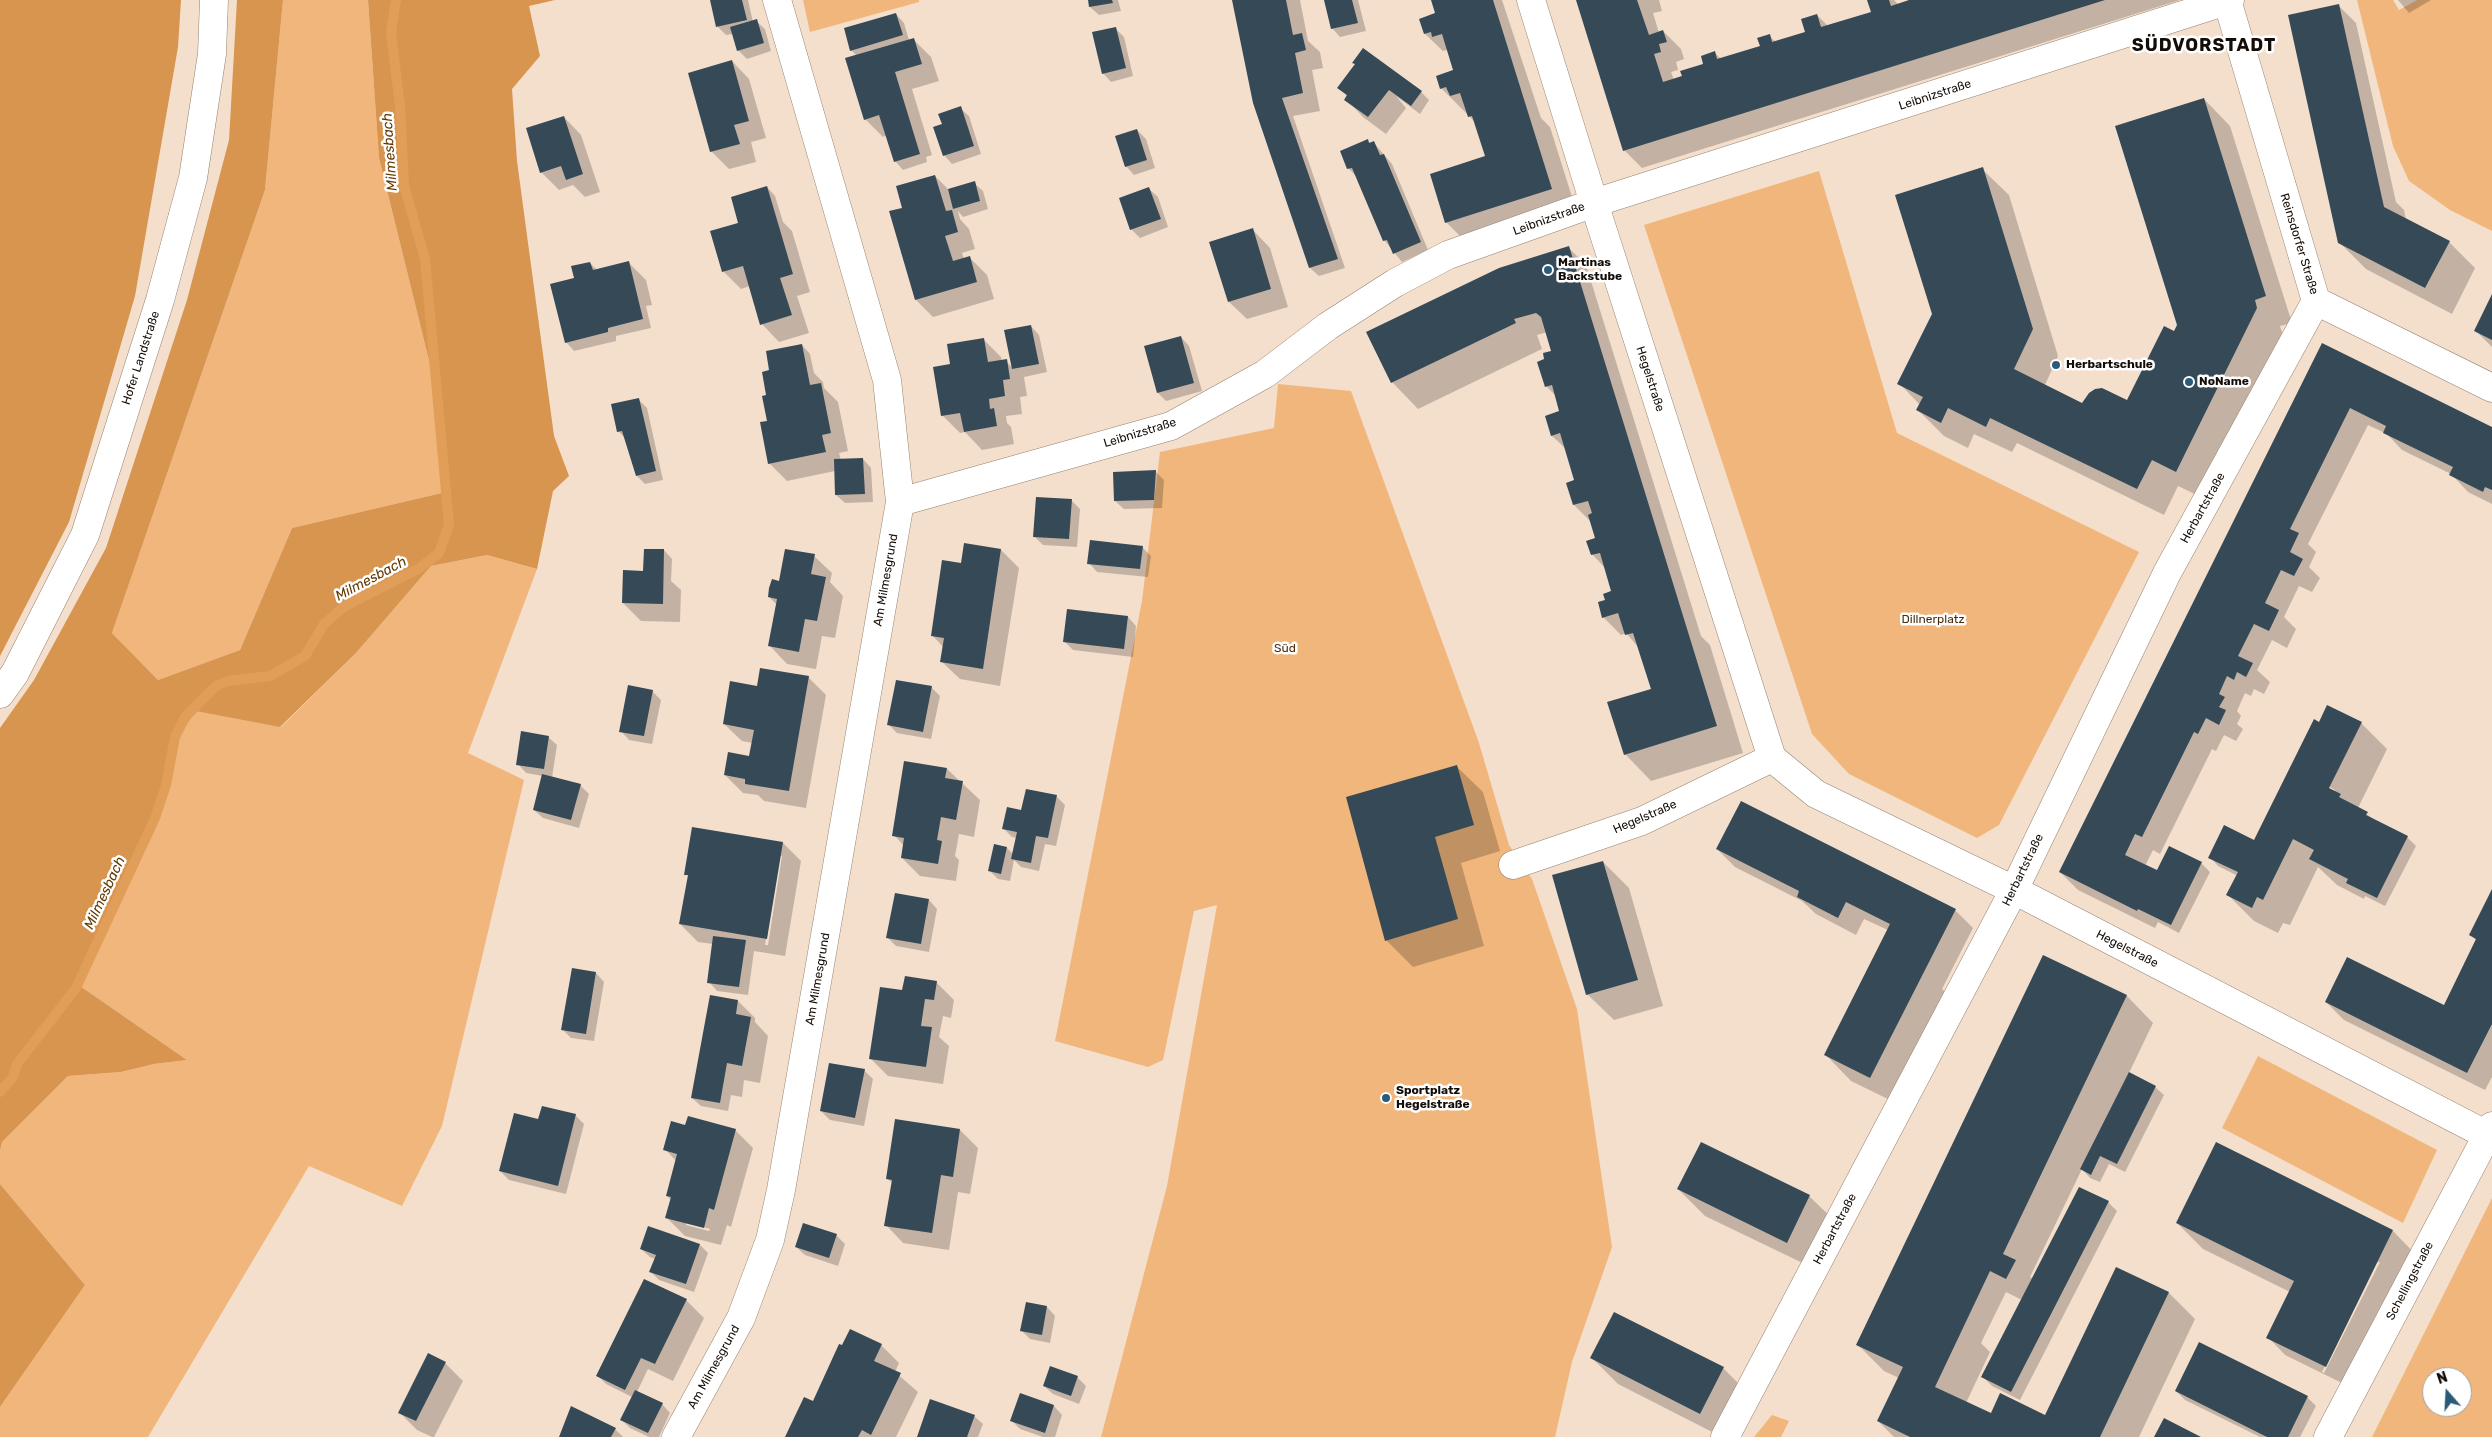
<!DOCTYPE html>
<html>
<head>
<meta charset="utf-8">
<style>
  body { margin:0 }
  #map { position:relative; width:2492px; height:1437px; overflow:hidden; background:#f4dfcc; font-family:Rubik,sans-serif }
  canvas { display:block }
  .north { position:absolute; left:2422px; top:1367px; width:50px; height:50px; box-sizing:border-box; background:#fff; border:1px solid #a19e9c; border-radius:50%; rotate:341deg; font-size:14px; font-weight:700; line-height:20px; text-align:center; color:#140d07 }
  .north::after { content:''; display:block; margin:auto; width:18px; height:22px; background:#2c5b7a; clip-path:polygon(50% 0,100% 100%,50% 72%,0 100%) }
</style>
</head>
<body>
<div id="map">
<canvas width="2492" height="1437"></canvas>
<div class="north">N</div>
</div>
<script>
const ctx = document.querySelector('canvas').getContext('2d');
ctx.lineJoin = 'round';
function fillPath(path, color) { ctx.fillStyle = color; ctx.fill(path, 'evenodd'); }
const poly = rows => new Path2D(rows.map(r => 'M' + r).join(''));
function strokePath(path, color, width, dash) { ctx.strokeStyle = color; ctx.lineWidth = width; ctx.lineCap = dash ? 'butt' : 'round'; ctx.setLineDash(dash || []); ctx.stroke(path); }
function write(font, color, halo, rows, align = 'center') {
  ctx.font = font + ' Rubik,sans-serif'; ctx.lineWidth = 5; ctx.setLineDash([]); ctx.textBaseline = 'middle'; ctx.strokeStyle = halo; ctx.fillStyle = color; for (const [text, x, y, turn = 0] of rows) {
    ctx.save(); ctx.translate(x, y); ctx.rotate((+turn || 0) * Math.PI / 180); ctx.textAlign = isNaN(turn) ? turn : align; if (halo) ctx.strokeText(text, 0, 0); ctx.fillText(text, 0, 0); ctx.restore();
  }
}
fillPath(poly([
  [283,0,368,0,379,158,441,409,446,492,292,528,240,650,158,680,112,633,265,190],
  [803,0,919,0,919,2,810,32],
  [2357,0,2393,0,2399,10,2417,0,2492,0,2492,231,2450,210,2409,181,2393,146],
  [1819,171,1897,433,2139,552,1999,825,1977,838,1849,774,1812,734,1644,225],
  [1278,384,1351,391,1479,743,1509,845,1532,879,1577,1009,1612,1247,1572,1362,1555,1437,1101,1437,1167,1186,1217,905,1194,911,1163,1060,1148,1067,1055,1041,1142,601,1160,452,1274,428],
  [487,555,537,569,468,753,524,780,442,1126,402,1206,309,1166,148,1437,0,1437,0,1407,85,1285,0,1184,0,1151,2,1142,68,1076,121,1072,154,1064,187,1060,80,986,158,817,171,778,178,737,196,710,281,727,356,653,431,566],
  [2258,1056,2437,1150,2403,1223,2222,1128],
  [2492,1198,2492,1437,2372,1437],
  [2432,1377,2462,1377,2462,1407,2432,1407],
  [1772,1415,1789,1421,1781,1437,1754,1437]
]), '#f1b67c');
fillPath(poly([
  [0,0,181,0,178,47,135,296,69,522,0,656],
  [237,0,283,0,265,190,112,633,158,680,240,650,292,528,446,492,441,409,379,158,368,0,555,0,529,6,540,56,512,89,517,161,554,436,569,476,553,491,537,569,487,555,431,566,356,653,280,727,196,711,178,737,171,778,158,817,80,986,187,1060,154,1064,121,1072,68,1076,2,1142,0,1151,0,728,34,680,106,548,187,300,229,140],
  [0,1184,85,1285,0,1407]
]), '#d79550');
fillPath(poly([
  [711,0,748,0,753,22,756,21,765,29,771,51,747,59,738,50,733,34,726,35,718,27],
  [1089,0,1118,0,1121,11,1099,15,1090,7],
  [1233,0,1300,0,1308,41,1320,52,1323,68,1312,70,1320,111,1293,116,1345,268,1319,276,1310,268],
  [1325,0,1358,0,1366,31,1340,37,1332,28],
  [1432,0,1502,0,1541,118,1550,127,1578,216,1473,249,1446,222,1486,157,1476,123,1441,88,1455,71,1449,52,1447,50,1443,51,1425,34,1437,14],
  [1577,0,1659,0,1662,11,1653,13,1659,33,1663,31,1681,49,1684,59,1676,62,1678,70,1671,72,1674,80,1705,64,1714,52,1721,59,1761,47,1769,36,1776,42,1807,33,1817,15,1828,26,1872,13,1868,0,1894,0,1899,5,1913,0,2180,0,1642,168,1624,150],
  [2398,0,2431,0,2409,13],
  [2338,5,2356,23,2396,202,2404,210,2406,220,2449,242,2475,268,2452,314,2366,269,2339,242],
  [896,14,904,23,909,40,913,39,931,57,939,81,912,89,932,155,926,157,927,162,903,170,895,161,887,135,883,137,865,119,857,56,851,50],
  [1115,28,1124,37,1133,76,1111,82,1103,73],
  [732,61,749,79,766,138,751,142,756,162,729,169,711,151],
  [1356,65,1421,92,1429,100,1420,114,1396,96,1406,108,1386,134,1363,117,1346,99,1348,97,1339,88],
  [2204,99,2230,126,2292,323,2280,326,2283,335,2203,498,2178,486,2164,515,2017,443,2012,452,1974,434,1968,448,1944,436,1918,410,1920,405,1899,383,1933,314,1982,169,2009,195,2058,356,2045,385,2083,404,2128,402,2178,325],
  [960,108,969,116,981,154,952,164,944,155,944,125],
  [564,117,581,135,600,192,585,197,573,185,559,190,541,172],
  [1137,130,1146,139,1155,168,1134,175,1126,166],
  [1367,141,1371,144,1374,143,1392,164,1428,250,1402,262,1384,240,1358,178,1349,169],
  [935,176,949,190,974,183,983,191,988,209,963,217,958,211,960,219,969,229,975,249,962,253,964,259,970,258,987,275,994,299,933,317,916,300,904,208],
  [767,187,775,196,783,222,792,231,810,292,797,296,809,333,779,342,762,324,750,286,741,289,723,271,740,224],
  [1149,189,1158,197,1168,227,1140,238,1131,229],
  [1253,230,1270,248,1288,307,1247,319,1229,302],
  [1569,248,1586,265,1701,636,1710,645,1743,753,1651,781,1625,754,1652,690,1639,648,1626,633,1621,635,1603,617,1607,601,1613,592,1606,569,1592,554,1597,539,1591,522,1574,505,1575,481,1566,449,1552,436,1546,416,1561,411,1556,396,1547,387,1539,362,1546,360,1553,352,1547,332,1537,335,1542,349,1418,409,1392,382],
  [590,263,597,270,629,263,646,280,652,305,646,306,651,328,616,336,616,341,574,351,566,342,575,279],
  [2492,297,2492,347,2475,330],
  [1031,326,1039,335,1047,372,1024,377,1027,396,1020,397,1022,414,1006,416,1007,423,1011,427,1014,444,982,450,965,432,960,433,942,415,951,365,983,339,1001,357,1002,361,1006,361,1012,367],
  [1181,337,1189,346,1202,391,1166,401,1158,393],
  [802,345,810,354,814,373,823,382,824,388,838,402,848,451,839,453,841,460,863,459,871,468,873,502,845,503,836,495,835,471,787,481,769,463,768,396,771,371],
  [2322,345,2492,428,2492,504,2468,492,2451,474,2402,450,2387,434,2368,425,2308,544,2316,552,2309,567,2320,578,2312,592,2299,586,2284,617,2296,629,2287,648,2272,640,2257,670,2270,682,2264,694,2254,689,2251,696,2245,693,2237,711,2241,716,2237,724,2243,729,2236,741,2224,735,2216,751,2212,749,2160,854,2153,850,2145,866,2156,871,2201,863,2210,872,2179,933,2158,922,2155,928,2078,890,2060,872],
  [638,399,647,408,663,480,645,484,637,476,626,439,618,431],
  [1156,472,1164,480,1162,508,1124,509,1115,501],
  [1072,501,1080,509,1077,547,1043,545,1034,536],
  [965,545,1001,550,1019,568,1000,686,960,679,942,662,944,648,932,635,962,564],
  [1142,547,1151,556,1148,577,1097,572,1089,563],
  [664,550,672,559,671,581,681,590,680,622,641,621,623,603,644,572],
  [814,556,832,573,830,582,843,596,835,638,822,636,816,669,787,664,770,646,777,605,769,597,780,582],
  [1128,617,1136,626,1133,657,1073,650,1064,641],
  [808,677,826,695,806,808,764,801,758,795,743,793,725,775,750,757,753,743,742,741,724,724,758,688],
  [931,687,940,696,931,739,897,733,888,724],
  [652,691,661,700,652,744,629,740,621,731],
  [2320,723,2361,723,2387,749,2358,808,2376,821,2407,837,2416,846,2385,906,2365,896,2364,899,2337,885,2318,867,2290,925,2283,923,2278,933,2254,921,2228,895,2238,876,2218,866,2210,857,2254,842],
  [2321,782,2335,790,2334,792],
  [548,737,557,745,552,778,580,785,589,794,579,828,543,818,534,810,543,776,526,773,518,764],
  [1456,766,1483,792,1500,851,1461,863,1484,946,1413,967,1387,941,1347,798],
  [947,769,980,800,974,837,959,834,955,856,959,860,956,881,920,876,902,858,904,846,894,835],
  [1056,796,1065,805,1056,846,1045,844,1039,871,1021,867,1014,860,1010,881,998,879,989,870,1007,848,1014,855,1017,838,1012,837,1004,829,1022,811],
  [693,828,783,843,801,861,785,956,754,951,748,995,717,991,709,982,713,944,698,942,680,924,689,877,686,874],
  [780,856,782,856,768,945,765,945],
  [1717,849,1955,910,1973,928,1942,989,1951,997,1896,1103,1851,1081,1825,1054,1888,930,1864,919,1856,935,1816,914,1802,901,1735,867],
  [1603,862,1629,888,1663,1006,1614,1020,1587,994],
  [2492,892,2492,1077,2485,1090,2344,1020,2326,1002,2444,1007,2477,941,2471,935],
  [929,900,937,909,929,952,896,946,888,938],
  [2043,956,2127,996,2153,1023,2129,1073,2155,1087,2164,1095,2125,1172,2109,1164,2100,1182,2090,1178,2082,1169,2030,1277,2033,1279,2108,1202,2117,1211,2020,1400,1992,1386,1983,1377,2022,1300,2006,1292,1981,1343,1990,1352,1966,1403,1991,1415,2046,1417,2117,1268,2169,1293,2195,1319,2139,1437,1894,1437,1878,1421,1899,1378,1884,1371,1857,1344],
  [596,973,604,982,594,1041,571,1038,562,1029],
  [936,982,954,1000,951,1018,943,1016,939,1037,949,1046,943,1084,888,1076,870,1058,903,992],
  [738,1001,755,1018,755,1022,768,1036,760,1083,744,1080,742,1097,731,1095,728,1111,701,1106,692,1098],
  [864,1070,873,1079,864,1126,830,1120,821,1111],
  [575,1115,584,1124,566,1194,509,1180,500,1171,539,1121],
  [686,1126,735,1130,753,1148,731,1227,727,1225,721,1245,685,1236,667,1218,671,1200,667,1196,676,1161,665,1149],
  [686,1222,710,1229,709,1231,686,1225],
  [960,1130,978,1148,970,1194,958,1192,949,1250,903,1243,886,1225,892,1183,887,1178],
  [2216,1144,2393,1231,2419,1258,2410,1277,2399,1272,2344,1384,2285,1355,2268,1337,2290,1292,2203,1249,2177,1223],
  [2377,1262,2380,1262,2324,1373,2322,1372],
  [1678,1189,1809,1196,1836,1222,1813,1268,1705,1216],
  [836,1235,845,1244,838,1266,805,1255,796,1247],
  [700,1245,708,1253,694,1292,659,1280,651,1272,655,1259,650,1257,641,1249],
  [686,1300,704,1318,673,1381,648,1369,637,1392,662,1404,670,1413,659,1437,649,1437,630,1428,622,1420,632,1397,606,1384,598,1376],
  [1047,1307,1055,1316,1050,1343,1030,1339,1022,1331],
  [881,1345,899,1363,895,1372,918,1392,896,1437,787,1437,813,1402],
  [1592,1358,1723,1368,1749,1394,1722,1437,1618,1384],
  [445,1363,463,1381,434,1437,432,1437,417,1430,399,1412],
  [1077,1377,1086,1386,1079,1404,1053,1394,1044,1386],
  [2176,1391,2307,1397,2316,1406,2300,1437,2260,1437,2185,1400],
  [1021,1395,1054,1406,1062,1415,1055,1437,1043,1437,1020,1429,1012,1421],
  [974,1416,983,1424,978,1437,919,1437],
  [615,1429,623,1437,559,1437]
]), '#0003');
strokePath(poly([
  [0,1092,13,1077,17,1064,76,988,155,818,166,785,175,737,185,717,216,686,228,681,270,676,305,656,324,624,345,606,418,569,439,553,449,525,425,259,404,185,400,106,391,33,396,0]
]), '#e19e59', 10);
fillPath(poly([
  [710,0,742,0,747,20,716,27],
  [1088,0,1112,0,1113,3,1089,7],
  [1232,0,1286,0,1293,35,1302,33,1306,50,1295,53,1303,93,1282,98,1338,259,1309,268,1253,103],
  [1324,0,1352,0,1358,23,1331,29],
  [1431,0,1493,0,1552,189,1445,223,1430,174,1485,156,1472,116,1468,117,1460,93,1450,96,1446,87,1440,89,1436,76,1453,70,1442,34,1432,37,1431,32,1424,34,1419,19,1435,13],
  [1576,0,1637,0,1649,35,1663,30,1667,42,1659,44,1661,52,1654,54,1663,82,1682,76,1680,71,1703,64,1701,56,1715,51,1717,59,1760,46,1757,38,1770,34,1772,42,1805,32,1801,19,1817,14,1821,27,1871,12,1867,0,1889,0,1891,6,1909,0,2105,0,1623,151],
  [2339,4,2384,207,2450,241,2425,288,2338,243,2288,15],
  [896,13,903,35,850,51,844,28],
  [757,19,764,43,737,51,730,27],
  [1116,27,1126,68,1102,74,1092,32],
  [914,38,922,64,895,72,920,154,894,162,879,115,864,120,845,58],
  [1363,48,1422,91,1411,106,1389,90,1368,117,1344,100,1347,95,1337,88,1355,64,1352,63],
  [732,60,749,121,734,125,740,144,710,152,688,73],
  [2204,98,2266,296,2255,300,2257,308,2176,472,2152,460,2137,489,1990,418,1986,427,1948,408,1941,423,1916,410,1923,397,1897,384,1932,314,1895,195,1983,167,2033,329,2014,369,2082,403,2089,393,2095,389,2102,388,2127,400,2164,326,2174,331,2177,325,2115,126],
  [961,106,974,146,943,156,933,127,942,124,938,114],
  [564,116,583,174,566,180,561,166,540,173,526,128],
  [1137,129,1147,160,1125,167,1115,136],
  [1368,139,1369,143,1374,141,1380,155,1384,154,1421,242,1393,254,1387,240,1383,241,1352,168,1347,169,1340,151],
  [935,175,946,211,952,210,958,232,945,236,953,261,970,256,977,282,915,300,889,211,902,208,896,186],
  [975,181,980,201,953,209,948,189],
  [767,186,793,274,780,278,792,315,760,325,743,266,722,272,710,231,738,223,731,197],
  [1149,187,1161,219,1130,230,1119,198],
  [1253,228,1271,289,1228,302,1209,242],
  [1569,246,1717,726,1624,755,1607,702,1651,689,1633,633,1625,635,1618,613,1602,618,1598,602,1605,600,1603,594,1611,591,1600,553,1591,555,1586,541,1595,538,1588,515,1592,513,1588,501,1573,505,1566,483,1574,480,1560,433,1551,436,1545,416,1559,411,1552,385,1545,387,1537,362,1544,359,1543,353,1551,351,1541,317,1536,313,1514,319,1516,323,1391,383,1366,332,1499,268],
  [629,261,643,319,608,328,608,332,565,343,550,284,574,278,571,266,590,262,593,270],
  [2492,294,2492,340,2474,331],
  [1031,325,1039,364,1012,369,1004,330],
  [1181,336,1194,383,1157,393,1144,346],
  [984,338,988,362,1007,359,1010,379,1003,380,1005,396,989,399,990,409,994,408,997,426,964,432,960,413,941,416,933,367,950,364,947,344],
  [2322,343,2492,427,2492,490,2485,487,2483,492,2449,475,2453,467,2383,433,2386,426,2350,408,2290,529,2299,533,2290,552,2303,559,2294,576,2281,570,2265,603,2279,610,2269,631,2254,624,2238,656,2253,663,2246,677,2237,672,2234,680,2227,676,2219,694,2225,697,2219,707,2226,710,2219,725,2206,718,2198,734,2194,732,2142,837,2135,834,2125,855,2157,870,2169,846,2202,862,2171,925,2138,909,2137,911,2059,872],
  [802,344,810,385,821,383,831,433,822,435,826,452,768,464,760,422,767,421,762,396,766,395,762,372,769,370,766,351],
  [639,398,656,471,636,476,622,431,617,432,611,404],
  [863,458,865,494,835,495,834,459],
  [1156,470,1154,500,1114,501,1113,472],
  [1036,497,1072,499,1069,539,1033,537],
  [1090,540,1143,546,1140,569,1087,564],
  [964,543,1001,549,983,669,940,662,944,638,931,636,942,560,961,563],
  [644,549,664,549,663,604,622,603,623,570,643,571],
  [785,549,815,554,811,574,826,577,817,621,805,619,799,652,768,646,777,599,768,597,769,588,772,579,779,581],
  [1067,609,1128,616,1124,649,1063,642],
  [760,668,809,676,789,791,745,784,745,779,724,775,728,752,749,756,754,730,723,724,730,681,757,686],
  [896,680,932,686,923,732,887,725],
  [628,685,653,690,644,736,619,732],
  [2327,705,2362,722,2329,788,2341,794,2339,797,2368,812,2366,815,2408,836,2377,898,2346,883,2348,879,2309,859,2314,850,2293,839,2263,900,2257,897,2252,908,2226,895,2238,872,2208,858,2224,825,2254,840,2314,719,2319,722],
  [521,731,549,736,544,769,516,765],
  [904,761,947,768,945,778,963,781,956,820,941,817,937,840,942,841,938,864,901,858,904,838,892,836],
  [1457,765,1474,825,1435,837,1458,919,1385,941,1346,797],
  [542,774,581,784,571,820,533,810],
  [1026,789,1057,795,1048,838,1036,836,1031,863,1011,859,1017,832,1002,829,1007,807,1021,810],
  [1741,801,1956,909,1870,1078,1824,1055,1890,924,1846,902,1838,918,1797,897,1799,891,1716,849],
  [692,827,783,842,767,939,679,924,688,875,684,875],
  [994,844,1007,847,1001,874,988,871],
  [1603,861,1638,980,1586,995,1552,875],
  [2492,889,2492,1024,2467,1073,2325,1002,2347,957,2444,1005,2476,939,2469,935],
  [895,893,929,899,921,944,886,938],
  [713,936,746,940,739,987,707,983],
  [2043,955,2127,995,2003,1254,2016,1260,2006,1279,1990,1271,1935,1387,1991,1413,2000,1393,2045,1415,2116,1267,2169,1292,2100,1437,1910,1437,1877,1421,1903,1367,1856,1345],
  [572,968,596,972,586,1034,561,1030],
  [905,976,937,981,934,1000,925,999,921,1026,932,1027,926,1067,869,1059,880,987,902,990],
  [710,995,738,1000,736,1014,751,1017,742,1066,727,1063,720,1103,691,1098],
  [829,1063,865,1069,855,1118,820,1111],
  [2129,1072,2156,1086,2117,1164,2100,1156,2091,1175,2080,1169],
  [542,1106,576,1114,558,1186,499,1171,514,1113,538,1119],
  [688,1116,736,1129,714,1210,709,1208,704,1228,665,1218,671,1197,666,1196,677,1154,663,1150,671,1121,685,1125],
  [895,1119,960,1129,953,1177,941,1175,932,1233,884,1226,892,1180,886,1179],
  [1701,1142,1810,1195,1787,1243,1677,1189],
  [2216,1142,2393,1230,2326,1367,2266,1338,2294,1281,2176,1223],
  [2079,1187,2109,1201,2011,1392,1981,1377],
  [803,1223,837,1234,829,1258,795,1247],
  [648,1226,700,1244,686,1284,649,1272,656,1255,640,1249],
  [644,1279,687,1299,655,1364,641,1358,625,1390,596,1376],
  [1026,1302,1047,1306,1042,1335,1020,1331],
  [1614,1312,1724,1367,1700,1414,1590,1358],
  [850,1329,882,1344,874,1361,901,1373,871,1435,862,1430,858,1437,785,1437,804,1397,813,1401,839,1344,842,1345],
  [2199,1342,2308,1396,2288,1437,2267,1437,2175,1391],
  [428,1353,446,1362,416,1421,398,1413],
  [1050,1366,1078,1376,1071,1396,1043,1386],
  [635,1390,663,1403,648,1433,620,1420],
  [1020,1393,1054,1405,1045,1433,1010,1421],
  [930,1399,975,1415,967,1437,917,1437],
  [571,1406,616,1428,611,1437,559,1437],
  [2164,1418,2201,1437,2154,1437]
]), '#354957');
const minor = poly([
  [1531,0,1594,203,1772,758,1816,794,2014,890,2487,1135],
  [2227,0,2316,301,2492,388],
  [900,502,1171,426,1265,374,1328,326,1395,283,1448,255,1594,203,2230,0],
  [1513,865,1642,821,1772,758],
  [676,1437,741,1318,770,1240,781,1190,900,502,887,380,777,0],
  [1725,1437,2014,890,2167,573,2316,301],
  [2328,1437,2492,1126]
]);
const major = poly([
  [0,694,15,673,85,535,160,300,193,178,212,54,214,0]
]);
strokePath(minor, '#968371', 29);
strokePath(major, '#968371', 29);
strokePath(minor, '#fff', 28);
strokePath(major, '#fff', 28);
for (const [x, y, r, color] of [
  [1548,270,5,"#2c5b7a"],
  [2056,365,5,"#2c5b7a"],
  [2189,382,5,"#2c5b7a"],
  [1386,1098,5,"#2c5b7a"]
]) { const dot = new Path2D(); dot.arc(x, y, r, 0, 2 * Math.PI); ctx.fillStyle = color; ctx.fill(dot); strokePath(dot, '#fff', 2); }
write('12px', '#140d07', '#fff', [
  ["Leibnizstraße",1935,95,-18],
  ["Leibnizstraße",1549,219,-20],
  ["Reinsdorfer Straße",2299,244,73],
  ["Hofer Landstraße",141,358,-72],
  ["Hegelstraße",1650,379,72],
  ["Leibnizstraße",1140,433,-17],
  ["Herbartstraße",2203,508,-61],
  ["Am Milmesgrund",886,580,-80],
  ["Hegelstraße",1645,817,-23],
  ["Herbartstraße",2023,870,-64],
  ["Hegelstraße",2127,949,27],
  ["Am Milmesgrund",818,979,-80],
  ["Herbartstraße",1835,1229,-62],
  ["Schellingstraße",2410,1281,-62],
  ["Am Milmesgrund",714,1367,-61]
]);
write('bold 12px', '#140d07', '#fff', [
  ["Martinas",1558,263],
  ["Backstube",1558,277],
  ["Herbartschule",2066,365],
  ["NoName",2199,382],
  ["Sportplatz",1396,1091],
  ["Hegelstraße",1396,1105]
], 'left');
write('12px', '#472c0e', '#fff', [
  ["Dillnerplatz",1933,620],
  ["Süd",1285,649]
]);
write('italic 14px', '#653a00', '#fff', [
  ["Milmesbach",390,152,-94],
  ["Milmesbach",371,579,-28],
  ["Milmesbach",105,893,-65]
]);
ctx.letterSpacing = '1px';
write('bold 18px', '#140d07', '#fff', [
  ["SÜDVORSTADT",2204,46]
]);
ctx.letterSpacing = '0px';
</script>
</body>
</html>
